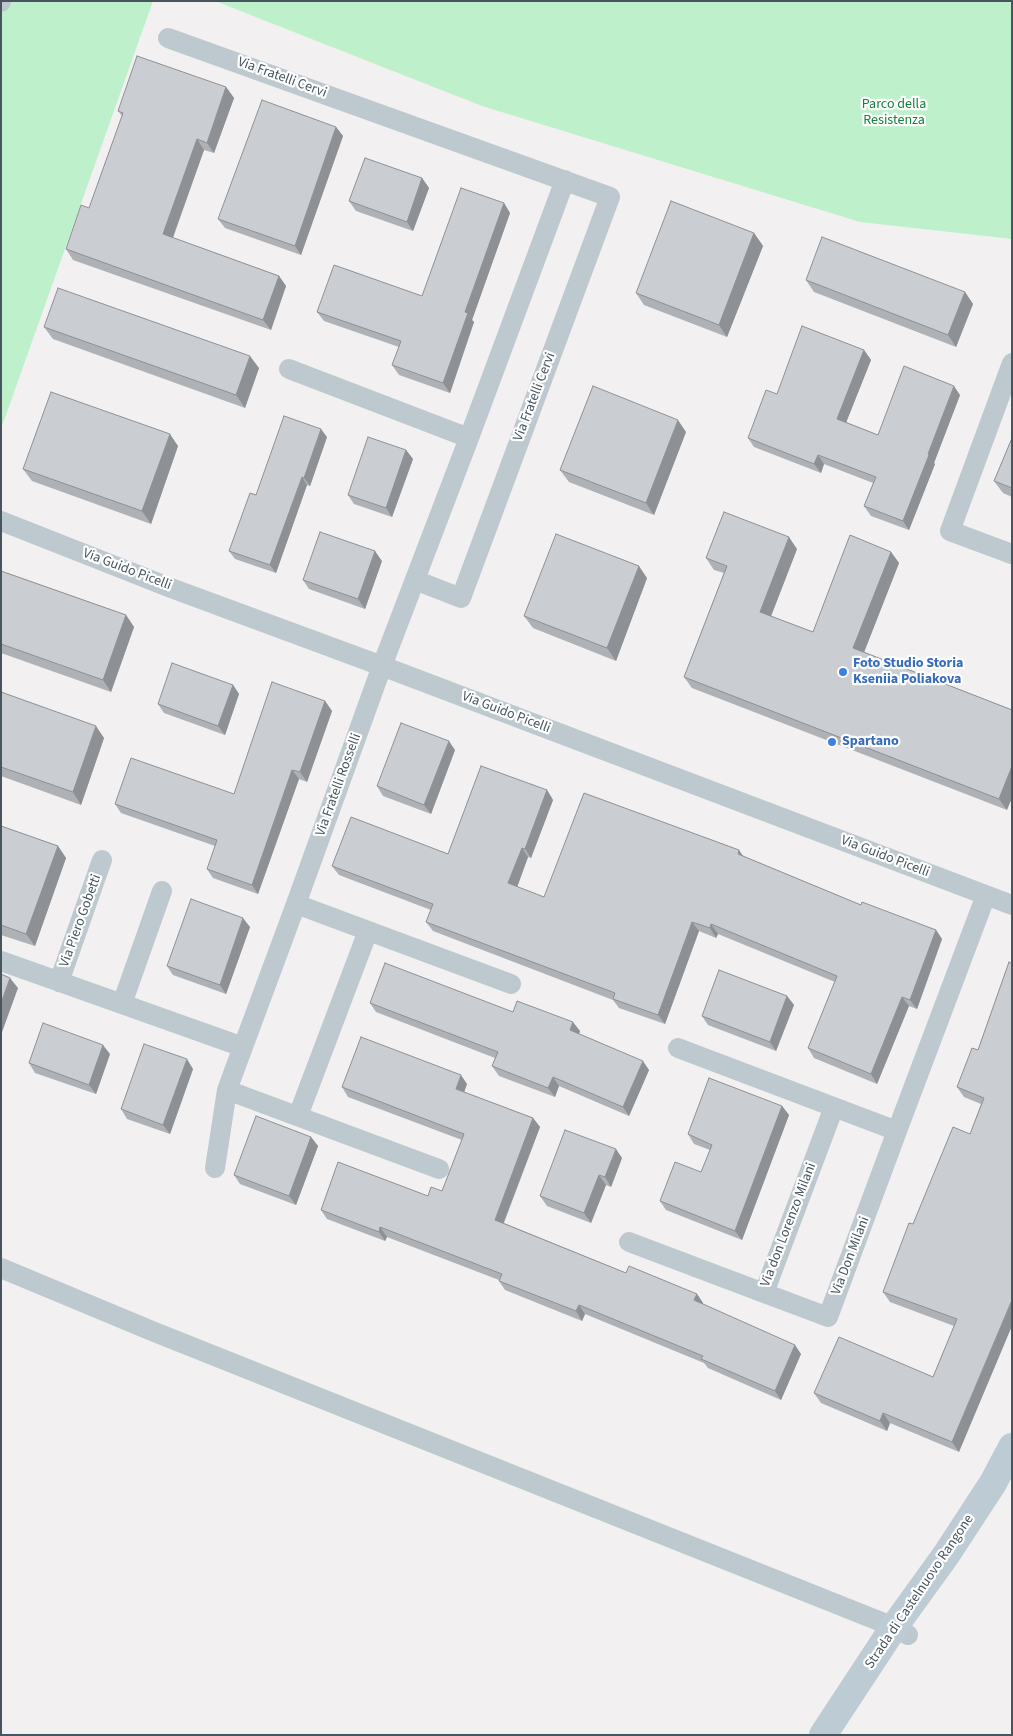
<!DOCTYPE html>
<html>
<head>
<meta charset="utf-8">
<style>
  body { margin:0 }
  #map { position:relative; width:1013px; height:1736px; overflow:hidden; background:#f2f0f0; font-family:"Source Sans 3",sans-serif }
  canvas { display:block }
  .frame { position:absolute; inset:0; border:2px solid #47565e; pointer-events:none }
</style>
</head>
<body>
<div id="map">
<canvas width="1013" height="1736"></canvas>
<div class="frame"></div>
</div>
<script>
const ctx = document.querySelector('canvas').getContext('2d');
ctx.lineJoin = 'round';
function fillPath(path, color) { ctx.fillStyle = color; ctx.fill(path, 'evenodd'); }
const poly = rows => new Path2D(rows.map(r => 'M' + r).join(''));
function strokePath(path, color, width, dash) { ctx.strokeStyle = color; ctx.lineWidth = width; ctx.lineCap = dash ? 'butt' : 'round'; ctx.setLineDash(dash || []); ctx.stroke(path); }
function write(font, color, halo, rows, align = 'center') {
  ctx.font = font + ' "Source Sans 3",sans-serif'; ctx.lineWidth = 4.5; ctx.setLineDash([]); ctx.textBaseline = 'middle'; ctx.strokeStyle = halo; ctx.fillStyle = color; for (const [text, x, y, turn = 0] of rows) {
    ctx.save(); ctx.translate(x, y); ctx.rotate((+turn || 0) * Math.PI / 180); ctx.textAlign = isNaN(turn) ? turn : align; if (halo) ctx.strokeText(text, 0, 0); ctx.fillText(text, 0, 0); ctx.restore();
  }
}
fillPath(poly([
  [4,1,153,1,1,429,1,9],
  [215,1,1012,1,1012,239,860,222,482,106]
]), '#bef1cb');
strokePath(poly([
  [1,2,1,1],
  [168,38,610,197,461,598,415,580],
  [1012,363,950,531,1012,554],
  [289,369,469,438],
  [1,521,171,588,382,666,1012,905],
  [1,961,243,1047],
  [59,982,102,860],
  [511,984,296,904,382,666,469,438,565,180],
  [122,1004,162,891],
  [678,1048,897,1131,986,895],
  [227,1090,439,1169],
  [298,1116,368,931],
  [215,1168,227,1090,296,904],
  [629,1242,764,1293,834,1107],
  [1,1268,152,1331,894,1627,908,1635],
  [764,1293,828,1317,897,1131]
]), '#bdc9cf', 20);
strokePath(poly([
  [823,1735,894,1627,946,1555,993,1483,1012,1447]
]), '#bdcbd4', 28);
fillPath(poly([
  [226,87,234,98,214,153,204,150,173,238,279,276,286,286,271,330,73,260,66,249,89,208,122,116,118,111],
  [336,127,343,136,301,255,225,228,218,219],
  [422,178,429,188,413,231,356,211,349,201],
  [504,203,510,213,472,320,474,322,450,393,399,375,392,365,399,347,324,321,317,312,422,296],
  [754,233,763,246,727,337,644,305,636,293],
  [806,280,965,292,973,304,956,347,814,292],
  [44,327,259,368,245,408,53,339],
  [864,350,871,360,846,422,878,435,960,395,934,463,935,464,909,530,871,516,864,506,873,483,824,464,821,473,754,447,748,438,777,394],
  [686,432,654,515,569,482,560,470],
  [327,437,310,486,307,485,276,573,235,559,229,551,256,495],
  [1012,438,1012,497,1003,493,994,481],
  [178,446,151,524,32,481,23,469],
  [406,450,413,459,392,517,354,504,348,495],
  [797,549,771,616,813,632,891,552,899,563,864,652,1012,710,1007,810,692,688,684,677,724,573,714,570,706,558],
  [382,561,365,609,309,589,303,580],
  [1,571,126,615,134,627,111,692,1,653],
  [647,578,616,661,533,628,524,616],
  [233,685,239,694,225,735,164,713,158,704],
  [1,692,104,738,81,805,1,776],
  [325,701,332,711,307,782,299,779,258,894,213,878,207,869,215,846,121,813,115,804,234,794],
  [455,750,431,814,383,796,377,786],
  [547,790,553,800,531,858,528,857,517,887,544,897,743,856,861,905,936,930,942,939,917,1009,909,1006,877,1084,814,1058,808,1048,835,982,718,934,716,938,699,931,665,1024,619,1008,613,1000,433,931,426,922,431,910,339,875,332,866,448,854],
  [1,826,58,846,66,858,35,946,1,935],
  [250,927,226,994,173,975,167,966],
  [1009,962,959,1452,890,1423,887,1431,821,1403,814,1393,933,1377,954,1326,890,1302,883,1292,913,1224,970,1134,981,1104,964,1097,957,1087,978,1050],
  [787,996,794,1005,776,1051,708,1025,702,1016],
  [370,1003,513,1012,580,1031,579,1034,649,1070,629,1116,559,1086,555,1097,499,1076,492,1066,495,1058,376,1012],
  [110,1054,96,1094,35,1073,29,1063],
  [193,1069,170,1134,127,1119,121,1109],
  [467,1084,464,1092,533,1118,540,1127,504,1223,626,1273,697,1294,703,1303,703,1304,801,1354,781,1400,708,1368,704,1363,585,1314,582,1321,505,1290,499,1281,499,1280,387,1237,385,1241,327,1219,321,1210,428,1196,442,1191,462,1140,348,1097,342,1087],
  [782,1106,789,1115,742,1240,666,1210,660,1201,701,1172,710,1150,694,1144,688,1134],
  [311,1137,318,1146,296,1205,240,1184,234,1175],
  [622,1158,611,1187,606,1185,591,1223,547,1206,540,1196]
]), '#aeb1b5');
fillPath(poly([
  [226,87,234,98,214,153,207,143],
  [336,127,343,136,301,255,295,246],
  [197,139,204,150,170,245,163,234],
  [422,178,429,188,413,231,407,222],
  [504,203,510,213,472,320,474,322,450,393,443,383,465,312],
  [754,233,763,246,727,337,719,325],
  [279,276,286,286,271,330,263,320],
  [965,292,973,304,956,347,948,335],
  [864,350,871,360,844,428,837,419],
  [250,356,259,368,245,408,236,395],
  [954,386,960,395,934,463,935,464,909,530,903,521],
  [678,420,686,432,654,515,646,503],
  [321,429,327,437,310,486,304,478],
  [170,434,178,446,151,524,142,511],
  [406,450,413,459,392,517,386,508],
  [818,455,824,464,821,473,814,464],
  [302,477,307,485,276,573,270,565],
  [789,537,797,549,768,624,760,612],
  [375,551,382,561,365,609,358,599],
  [891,552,899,563,861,660,853,648],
  [639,566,647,578,616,661,607,648],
  [126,615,134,627,111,692,103,680],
  [233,685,239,694,225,735,218,726],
  [325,701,332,711,307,782,300,772],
  [96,726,104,738,81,805,73,792],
  [449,741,455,750,431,814,424,805],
  [1012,766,1012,798,1007,810,999,799],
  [292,770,299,779,258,894,252,885],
  [547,790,553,800,531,858,525,849],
  [58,846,66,858,35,946,26,934],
  [522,848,528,857,515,893,508,883],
  [739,850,746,860,738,854],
  [243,918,250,927,226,994,220,985],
  [692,922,699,931,665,1024,658,1015],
  [711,924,718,934,716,938,710,928],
  [936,930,942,939,917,1009,910,1000],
  [10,978,18,988,1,1035,1,1003],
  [787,996,794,1005,776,1051,770,1042],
  [902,997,909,1006,877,1084,871,1074],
  [573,1022,580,1031,577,1039,570,1030],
  [103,1045,110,1054,96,1094,89,1085],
  [187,1059,193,1069,170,1134,163,1125],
  [643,1061,649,1070,629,1116,623,1107],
  [461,1075,467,1084,462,1098,456,1089],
  [553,1077,559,1086,555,1097,548,1088],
  [782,1106,789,1115,742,1240,735,1231],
  [533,1118,540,1127,501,1229,495,1220],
  [311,1137,318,1146,296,1205,289,1196],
  [616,1149,622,1158,611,1187,605,1177],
  [599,1175,606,1185,591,1223,584,1213],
  [380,1227,387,1237,385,1241,379,1232],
  [697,1294,703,1303,700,1310,694,1300],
  [1012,1300,1012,1326,959,1452,952,1442],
  [579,1305,585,1314,582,1321,576,1311],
  [795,1345,801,1354,781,1400,775,1391],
  [883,1413,890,1423,887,1431,880,1421]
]), '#8d9094');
const building = poly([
  [137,56,226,87,207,143,197,139,163,234,279,276,263,320,66,249,81,205,89,208,123,113,118,111,137,56],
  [262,100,336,127,295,246,218,219,262,100],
  [365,158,422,178,407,222,349,201,365,158],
  [461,188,504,203,465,312,468,313,443,383,392,365,401,341,317,312,334,265,422,296,461,188],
  [671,201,754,233,719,325,636,293,671,201],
  [822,237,965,292,948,335,806,280,822,237],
  [58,288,250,356,236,395,44,327,58,288],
  [802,326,864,350,837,419,878,435,904,366,954,386,928,454,929,455,903,521,864,506,876,477,818,455,814,464,748,438,766,390,777,394,802,326],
  [593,386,678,420,646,503,560,470,593,386],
  [51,392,170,434,142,511,23,469,51,392],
  [284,416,321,429,304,478,302,477,270,565,229,551,250,493,256,495,284,416],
  [368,437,406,450,386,508,348,495,368,437],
  [1012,438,1012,488,994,481,1012,438],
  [724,512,789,537,760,612,813,632,850,535,891,552,853,648,1012,710,1012,766,999,799,684,677,727,566,706,558,724,512],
  [320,532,375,551,358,599,303,580,320,532],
  [556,534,639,566,607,648,524,616,556,534],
  [1,571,126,615,103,680,1,644,1,571],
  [172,663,233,685,218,726,158,704,172,663],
  [272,682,325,701,300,772,292,770,252,885,207,869,217,840,115,804,131,758,234,794,272,682],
  [1,692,96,726,73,792,1,767,1,692],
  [401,723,449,741,424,805,377,786,401,723],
  [481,766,547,790,525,849,522,848,508,883,544,897,584,793,739,850,738,854,861,905,862,902,936,930,910,1000,902,997,871,1074,808,1048,837,976,711,924,710,928,692,922,658,1015,613,999,615,993,426,922,433,904,332,866,351,817,448,854,481,766],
  [1,826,58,846,26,934,1,925,1,826],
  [191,899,243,918,220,985,167,966,191,899],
  [1009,962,1012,964,1012,1300,952,1442,883,1413,880,1421,814,1393,839,1337,933,1377,957,1319,883,1292,909,1223,913,1224,953,1127,970,1134,984,1098,957,1087,972,1048,978,1050,1009,962],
  [385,963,513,1012,517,1001,573,1022,570,1030,643,1061,623,1107,553,1077,548,1088,492,1066,498,1052,370,1003,385,963],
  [719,970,787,996,770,1042,702,1016,719,970],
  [1,974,10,978,1,1003,1,974],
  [43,1023,103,1045,89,1085,29,1063,43,1023],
  [361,1037,461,1075,456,1089,533,1118,495,1220,626,1273,629,1266,697,1294,694,1300,795,1345,775,1391,701,1359,703,1356,579,1305,576,1311,499,1281,502,1274,380,1227,379,1232,321,1210,338,1162,428,1196,431,1187,442,1191,464,1134,342,1087,361,1037],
  [144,1044,187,1059,163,1125,121,1109,144,1044],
  [709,1078,782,1106,735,1231,660,1201,675,1162,701,1172,712,1145,688,1134,709,1078],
  [256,1116,311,1137,289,1196,234,1175,256,1116],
  [565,1130,616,1149,605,1177,599,1175,584,1213,540,1196,565,1130]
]);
fillPath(building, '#caced3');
strokePath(building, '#8d9094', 1);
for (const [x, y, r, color] of [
  [843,672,5,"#3f7fe0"],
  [832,742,5,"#3f7fe0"]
]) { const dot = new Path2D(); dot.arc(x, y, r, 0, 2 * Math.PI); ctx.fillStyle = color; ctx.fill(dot); strokePath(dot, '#fff', 2); }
write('14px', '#47565e', '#fff', [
  ["Via Fratelli Cervi",282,78,20],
  ["Via Fratelli Cervi",535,397,-69],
  ["Via Guido Picelli",127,570,21],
  ["Via Guido Picelli",506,713,21],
  ["Via Fratelli Rosselli",339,785,-70],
  ["Via Guido Picelli",885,857,21],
  ["Via Piero Gobetti",81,921,-70],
  ["Via don Lorenzo Milani",789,1225,-69],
  ["Via Don Milani",851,1256,-69],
  ["Strada di Castelnuovo Rangone",920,1592,-56]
]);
write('14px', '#15833e', '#fff', [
  ["Parco della",894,105],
  ["Resistenza",894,121]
]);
write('bold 14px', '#366cbe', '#fff', [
  ["Foto Studio Storia",853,664],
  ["Kseniia Poliakova",853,680],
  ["Spartano",842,742]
], 'left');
</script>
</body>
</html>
